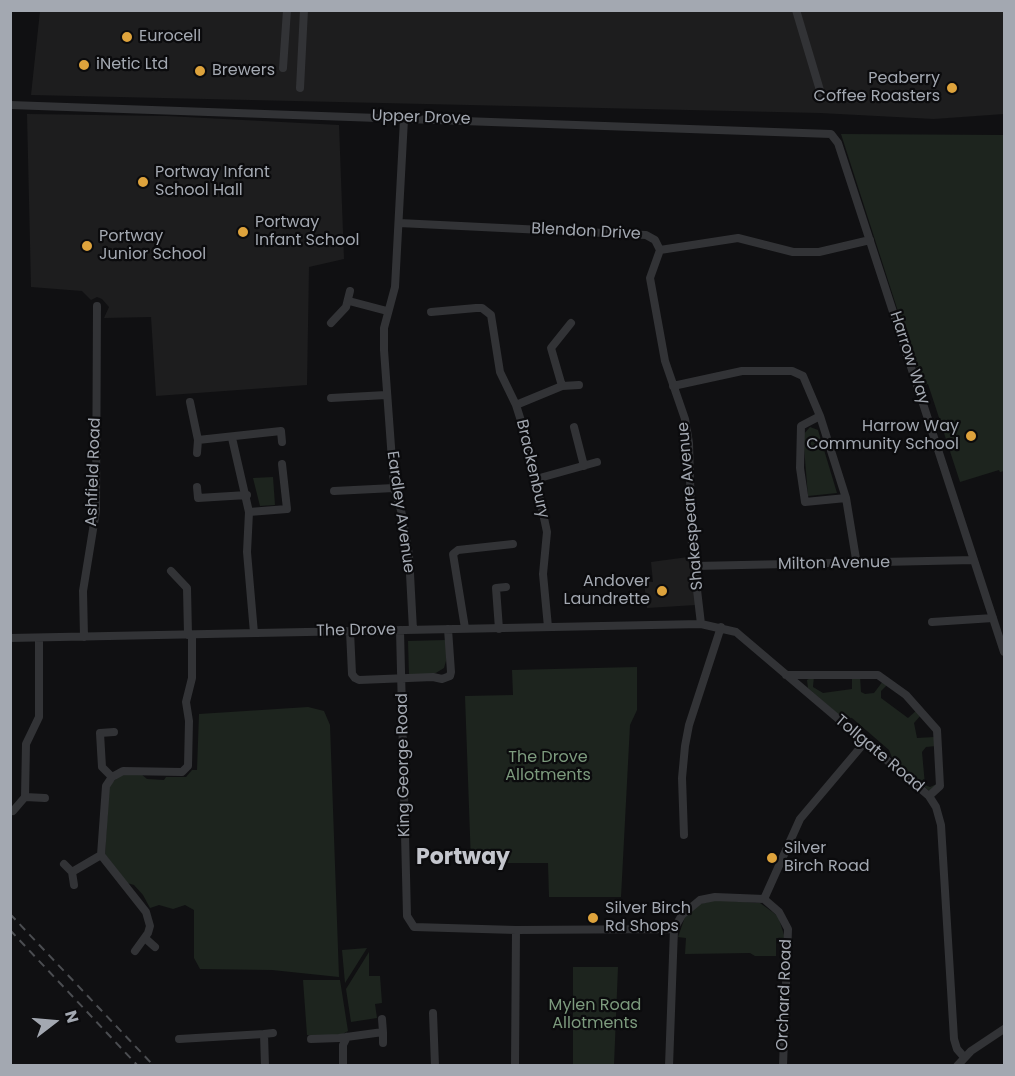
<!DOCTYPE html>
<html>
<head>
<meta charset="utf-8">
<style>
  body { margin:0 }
  #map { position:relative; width:1015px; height:1076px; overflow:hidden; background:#101012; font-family:Poppins,sans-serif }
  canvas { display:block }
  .frame { position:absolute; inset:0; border:12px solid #a3a8b1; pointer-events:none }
  .north { position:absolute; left:24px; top:992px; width:60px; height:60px; -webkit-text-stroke:4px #0b0b0d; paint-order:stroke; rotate:74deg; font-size:16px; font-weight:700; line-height:24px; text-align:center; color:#a3a8b1 }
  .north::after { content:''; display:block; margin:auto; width:21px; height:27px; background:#a3a8b1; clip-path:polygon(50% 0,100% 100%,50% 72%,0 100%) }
</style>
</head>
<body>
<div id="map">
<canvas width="1015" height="1076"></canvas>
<div class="frame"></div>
<div class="north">N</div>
</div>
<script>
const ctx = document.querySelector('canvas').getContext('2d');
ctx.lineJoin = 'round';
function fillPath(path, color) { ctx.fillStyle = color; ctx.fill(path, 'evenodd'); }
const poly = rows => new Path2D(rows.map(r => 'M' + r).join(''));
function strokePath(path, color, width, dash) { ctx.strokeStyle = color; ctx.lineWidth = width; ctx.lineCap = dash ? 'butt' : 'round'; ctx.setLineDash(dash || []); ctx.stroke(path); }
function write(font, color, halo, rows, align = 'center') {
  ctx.font = font + ' Poppins,sans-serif'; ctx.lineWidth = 4.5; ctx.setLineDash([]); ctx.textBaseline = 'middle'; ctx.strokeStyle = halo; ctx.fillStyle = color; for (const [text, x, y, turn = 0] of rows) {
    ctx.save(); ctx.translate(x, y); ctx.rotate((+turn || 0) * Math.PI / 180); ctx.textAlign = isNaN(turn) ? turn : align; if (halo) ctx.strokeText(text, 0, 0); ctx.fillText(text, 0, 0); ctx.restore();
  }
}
fillPath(poly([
  [40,11,1004,11,1004,114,934,119,820,113,31,95],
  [27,114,167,116,339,125,344,259,309,267,307,385,156,396,151,317,104,318,109,307,102,299,97,297,91,300,82,291,31,287],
  [688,557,696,605,647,608,644,582,653,582,651,562]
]), '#1d1d1e');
fillPath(poly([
  [841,134,1004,135,1004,471,1000,472,999,470,960,482,928,384,922,386],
  [810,427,818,430,837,493,808,496,803,435],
  [273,477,275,505,260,506,253,478],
  [446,640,446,661,444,668,434,674,409,675,408,641],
  [637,667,637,710,630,725,621,897,549,897,548,863,471,863,465,696,513,695,512,670],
  [814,676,813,687,823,693,852,689,852,676,860,676,861,692,865,694,874,693,883,681,887,685,881,691,881,698,908,718,917,710,921,715,914,723,917,738,935,737,936,746,926,747,922,752,925,785,930,787,937,784,930,791,927,789,893,760,889,750,852,718,841,717,808,688,807,680],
  [308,707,324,711,330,725,339,977,272,970,200,969,194,958,194,910,185,905,173,909,159,905,150,908,143,895,134,885,127,883,105,854,109,786,120,775,141,774,147,779,164,780,166,777,186,777,192,770,197,770,199,714],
  [716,900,760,903,778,916,785,938,776,938,776,956,755,956,750,953,685,954,686,938,678,937,685,917,700,904],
  [367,948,345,983,342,950],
  [369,952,369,976,380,976,382,1003,375,1004,377,1018,351,1022,346,989],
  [573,967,618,967,614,1065,573,1065],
  [303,980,340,980,348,1031,341,1035,307,1035]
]), '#1d241e');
strokePath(poly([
  [796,10,822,97],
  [283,68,287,10],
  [300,88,304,10],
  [10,105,831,134,838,143,1004,652],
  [404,119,395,287,384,328,384,350,394,488,401,510,409,555,413,630],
  [399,223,646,235,655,240,660,250,738,238,793,252,819,252,870,240],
  [660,250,650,278,665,361,685,419,689,443,692,547,701,624],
  [349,301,387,311],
  [431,312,476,308,482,308,491,315,500,372,516,405,528,443,547,532,543,574,548,627],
  [331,323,346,307,350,291],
  [562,386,551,348,571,323],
  [673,386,742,371,792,371,803,376,820,416,846,498,857,565],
  [331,398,386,395],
  [190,402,198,440,281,431,282,442],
  [516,405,562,386,579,385],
  [820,416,801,426,800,468,805,502,846,498],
  [574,427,584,466],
  [232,438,249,512,247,552,254,633],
  [197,453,198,440],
  [536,479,597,462],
  [197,487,198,498,247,495],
  [334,491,394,488],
  [249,512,287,509,282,464],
  [695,566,974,560],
  [171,571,187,588,188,635],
  [932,622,993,618],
  [465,628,453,554,458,550,513,544],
  [499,629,496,588,506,587],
  [400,630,407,916,414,927,516,930,674,929,682,915,700,900,715,897,764,899],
  [350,631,352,674,355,678,359,680,433,677,442,679,450,676,451,672,448,629],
  [84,637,83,591,96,511,97,306],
  [10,638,701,624,736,632,929,796,936,807,941,825,954,1039,957,1049,964,1057],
  [39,638,39,717,26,744,25,797,45,798],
  [786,675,878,675,906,695,937,730,940,786,929,796],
  [114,732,100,733,102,767,112,777,106,786,101,855,146,912,150,926,148,933,135,951],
  [112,777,123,771,182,772,188,766,189,721,186,702,192,678,192,635],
  [13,811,25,797],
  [684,835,682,778,685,746,689,725,721,627],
  [64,864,72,872,101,855],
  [72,872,74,885],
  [764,899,800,819,865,742],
  [764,899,779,912,788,929,783,1066],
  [146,939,155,947],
  [433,1013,435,1066],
  [383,1032,383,1043],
  [264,1034,273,1033],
  [179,1039,264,1034,265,1066],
  [311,1039,339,1038,383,1032,382,1019],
  [343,1066,343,1045,347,1037],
  [515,1066,516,930],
  [669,1066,674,929],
  [957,1066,971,1051,1004,1029]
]), '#323336', 8);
strokePath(poly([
  [10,914,154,1066],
  [10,930,138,1066]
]), '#4b4d51', 2, [8, 6]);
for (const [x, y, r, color] of [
  [127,37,6,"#dea33c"],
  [84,65,6,"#dea33c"],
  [200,71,6,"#dea33c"],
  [952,88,6,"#dea33c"],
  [143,182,6,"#dea33c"],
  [243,232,6,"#dea33c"],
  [87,246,6,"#dea33c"],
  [971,436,6,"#dea33c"],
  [662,591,6,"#dea33c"],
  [772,858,6,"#dea33c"],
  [593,918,6,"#dea33c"]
]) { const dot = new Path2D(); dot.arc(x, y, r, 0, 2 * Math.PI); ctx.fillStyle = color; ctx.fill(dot); strokePath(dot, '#0b0b0d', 2); }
write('16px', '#a3a8b1', '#0b0b0d', [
  ["Eurocell",139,37],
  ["iNetic Ltd",96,65],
  ["Brewers",212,71],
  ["Peaberry",940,79,"right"],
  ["Coffee Roasters",940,97,"right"],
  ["Portway Infant",155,173],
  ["School Hall",155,191],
  ["Portway",255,223],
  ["Infant School",255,241],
  ["Portway",99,237],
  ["Junior School",99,255],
  ["Harrow Way",959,427,"right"],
  ["Community School",959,445,"right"],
  ["Andover",650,582,"right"],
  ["Laundrette",650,600,"right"],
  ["Silver",784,849],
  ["Birch Road",784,867],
  ["Silver Birch",605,909],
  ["Rd Shops",605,927]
], 'left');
write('16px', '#a3a8b1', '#0b0b0d', [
  ["Upper Drove",421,118,2],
  ["Blendon Drive",586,232,3],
  ["Harrow Way",909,358,72],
  ["Brackenbury",532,469,77],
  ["Ashfield Road",94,472,-88],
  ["Shakespeare Avenue",691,506,-95],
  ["Eardley Avenue",400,512,82],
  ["Milton Avenue",834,564,-1],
  ["The Drove",356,631,-1],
  ["Tollgate Road",879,754,40],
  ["King George Road",404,765,-91],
  ["Orchard Road",785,995,-88]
]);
write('16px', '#7c9a7d', '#0b0b0d', [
  ["The Drove",548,758],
  ["Allotments",548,776],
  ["Mylen Road",595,1006],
  ["Allotments",595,1024]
]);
write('bold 22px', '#c4c6cd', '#0b0b0d', [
  ["Portway",463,858]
]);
</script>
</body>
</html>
